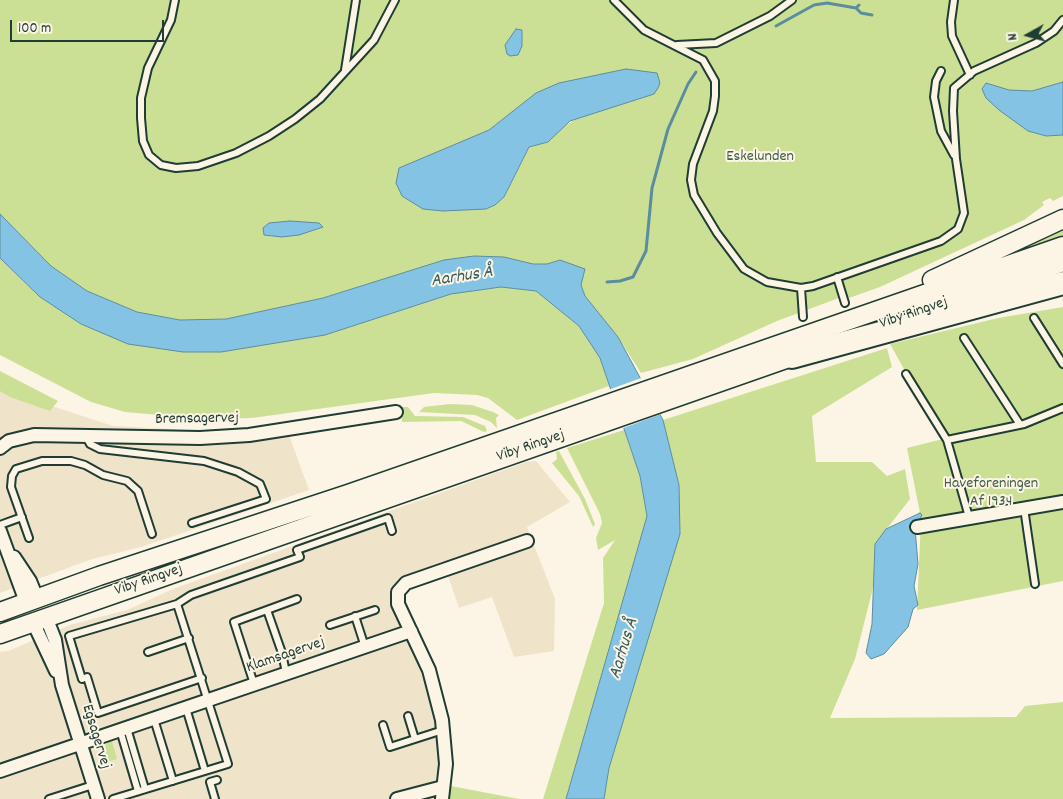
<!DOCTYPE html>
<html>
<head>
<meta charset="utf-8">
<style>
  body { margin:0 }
  #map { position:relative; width:1063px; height:799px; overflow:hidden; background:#fcf5e5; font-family:Dekko,sans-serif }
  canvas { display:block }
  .north { position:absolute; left:1003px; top:10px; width:50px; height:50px; -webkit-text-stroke:4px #fcf5e5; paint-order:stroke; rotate:263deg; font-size:14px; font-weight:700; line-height:20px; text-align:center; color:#1f3d34 }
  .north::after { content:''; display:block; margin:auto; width:18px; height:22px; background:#1f3d34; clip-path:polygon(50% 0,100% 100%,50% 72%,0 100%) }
  .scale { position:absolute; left:10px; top:20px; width:154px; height:22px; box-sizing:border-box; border:2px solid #1f3d34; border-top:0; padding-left:6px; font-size:15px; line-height:18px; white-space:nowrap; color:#1f3d34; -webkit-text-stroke:4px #fcf5e5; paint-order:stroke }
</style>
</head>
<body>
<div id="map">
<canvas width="1063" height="799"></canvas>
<div class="north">N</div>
<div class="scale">100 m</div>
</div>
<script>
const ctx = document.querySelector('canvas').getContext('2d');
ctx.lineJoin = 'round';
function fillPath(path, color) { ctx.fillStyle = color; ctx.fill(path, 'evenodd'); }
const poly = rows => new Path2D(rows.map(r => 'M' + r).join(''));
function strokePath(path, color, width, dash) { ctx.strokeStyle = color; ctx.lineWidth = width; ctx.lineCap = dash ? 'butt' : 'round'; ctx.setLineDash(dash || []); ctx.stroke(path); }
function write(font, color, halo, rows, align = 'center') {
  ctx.font = font + ' Dekko,sans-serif'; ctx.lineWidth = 4; ctx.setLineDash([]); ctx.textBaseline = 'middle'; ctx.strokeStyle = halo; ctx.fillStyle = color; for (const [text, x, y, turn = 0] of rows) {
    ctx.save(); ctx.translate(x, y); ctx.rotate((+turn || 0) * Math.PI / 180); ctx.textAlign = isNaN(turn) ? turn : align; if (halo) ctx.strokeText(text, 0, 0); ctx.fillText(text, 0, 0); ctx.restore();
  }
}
fillPath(poly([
  [0,387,9,392,113,426,289,435,309,490,141,547,92,559,0,593],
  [536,461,570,502,527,527,555,599,554,651,514,657,492,597,459,608,443,561,397,580,439,680,449,728,451,786,449,799,0,799,0,652,8,651,70,625,127,610,173,589,526,462]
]), '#efe3c9');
fillPath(poly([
  [0,0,1063,0,1063,196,1053,201,1050,198,1042,202,1044,205,1024,220,880,287,849,298,847,295,777,321,693,359,641,373,618,337,585,296,581,285,560,260,547,264,533,264,503,257,444,260,323,298,226,319,180,320,137,312,87,291,51,266,0,214],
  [520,106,574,120,557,131,548,142,529,147,504,197,495,205,486,209,466,141,489,130],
  [1060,228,1063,232,1063,239,981,267,1033,237],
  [0,258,40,297,81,324,325,335,451,294,501,287,536,291,579,326,600,358,609,386,517,420,488,398,477,395,434,393,252,418,205,419,125,412,91,402,0,355],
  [1063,307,1063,581,917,610,921,518,907,448,943,439,890,344,998,318],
  [887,348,892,367,812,416,816,462,872,462,887,476,905,469,910,499,875,544,876,567,872,592,855,659,830,718,1016,717,1025,706,1063,702,1063,799,604,799,609,768,679,485,663,420],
  [0,371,58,401,50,411,10,397,0,391],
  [450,404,472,405,493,412,499,415,496,418,497,428,491,422,475,415,419,412,424,407],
  [401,407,408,407,415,416,463,417,485,426,487,431,484,432,461,421,402,422],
  [625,407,59,606,58,603,194,555,232,539],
  [624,430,640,476,647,517,566,799,543,799,604,603,603,558,615,540,598,550,596,538,602,523,600,514,567,448],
  [559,451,585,499,595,524,593,527,579,496,552,463,557,459,556,452],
  [112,741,117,759,97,765,107,743],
  [451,786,519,799,449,799]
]), '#cce095');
const water = poly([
  [516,29,522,30,522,46,518,55,510,56,507,54,505,45,516,29],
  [626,69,657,73,660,83,658,88,654,94,570,121,548,142,529,147,504,197,495,205,486,209,443,211,423,209,402,196,396,183,399,168,489,130,536,93,559,83,626,69],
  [1063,82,1063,135,1046,136,1028,131,999,110,986,98,982,89,986,83,1009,90,1032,91,1063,82],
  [0,214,51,266,87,291,137,312,180,320,226,319,323,298,444,260,474,256,504,257,533,264,547,264,560,260,585,269,581,285,585,296,618,337,663,420,679,485,680,534,609,768,604,799,566,799,647,516,640,476,600,358,579,326,536,291,501,287,451,294,325,335,221,352,183,352,128,344,81,324,40,297,0,258,0,214],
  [290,221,319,223,323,227,299,235,282,237,264,235,263,228,269,223,290,221],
  [920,513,922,515,915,528,918,564,914,586,918,605,913,609,908,627,884,654,871,659,866,653,872,624,875,544,886,529,920,513]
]);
fillPath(water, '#85c3e5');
strokePath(water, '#5c8d9e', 1);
fillPath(poly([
  [644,377,661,414,621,429,608,390]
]), '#fcf5e5');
strokePath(poly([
  [856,8,861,13,872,15],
  [776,26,814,5,827,3,856,8,859,5],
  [607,282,620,281,633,277,646,251,652,188,668,129,688,84,696,72]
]), '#5c8d9e', 3);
const lane = poly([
  [175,0,171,20,148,68,141,98,141,118,143,141,149,155,161,165,176,168,198,166,236,153,269,136,295,119,320,99,374,40,395,0],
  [614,0,644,30,703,60,715,81,715,96,713,111,693,164,691,180,694,195,717,233,744,269,767,282,801,288,813,286,941,241,958,229,964,213,956,159,953,111,954,88,974,71,1036,43,1054,31,1063,20],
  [954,0,951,22,952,36,970,75],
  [677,45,716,43,770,16,792,0],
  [345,70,356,0],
  [941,71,936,81,934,97,941,131,954,155],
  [837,277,845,303],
  [801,288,803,317],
  [1034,318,1063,364],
  [964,338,1019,423],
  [906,374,947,440,969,517],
  [86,437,90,444,100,449,204,461,238,472,260,484,266,499,192,523],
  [947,440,1024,424,1063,408],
  [1024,508,1035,584],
  [0,525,22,517],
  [29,538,11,487,12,476,16,469,42,461,71,461,85,465,103,475,127,481,138,491,152,534],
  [267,610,282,653,286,673],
  [355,616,365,647],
  [330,625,375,610],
  [148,652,189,638],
  [202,678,98,713,87,677,82,679,69,636,177,604,191,595,300,557,297,550,388,518,392,531],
  [254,684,234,622,297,599],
  [186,708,205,771],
  [408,716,415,739],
  [154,719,173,781],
  [383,725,390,747,443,730],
  [127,728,145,789],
  [120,730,138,791],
  [49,799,93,785],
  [113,799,228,764,177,604],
  [215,799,210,782,217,780]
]);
const street = poly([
  [0,448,9,441,34,435,200,438,249,435,396,412],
  [917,527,1063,502],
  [0,531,26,602],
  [14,557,30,581,37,598],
  [46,617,55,640,62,685,98,799],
  [33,622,56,671],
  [0,771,411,631],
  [397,799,443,787],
  [442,799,446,764,442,720,429,670,398,604,398,592,406,583,527,541]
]);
const secondary = poly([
  [932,280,1063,219],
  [922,312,1063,262],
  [0,612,99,576,348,494,1063,246],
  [0,634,803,353]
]);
const highway = poly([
  [792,357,1063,283]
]);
strokePath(lane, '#1f3d34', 10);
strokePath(street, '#1f3d34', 16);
strokePath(secondary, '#1f3d34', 21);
strokePath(highway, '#1f3d34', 26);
strokePath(lane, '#fcf5e5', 6);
strokePath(street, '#fcf5e5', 12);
strokePath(secondary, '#fcf5e5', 18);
strokePath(highway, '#fcf5e5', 22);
write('16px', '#425e47', '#fcf5e5', [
  ["Eskelunden",760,158],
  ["Haveforeningen",991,485],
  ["Af 1934",991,503]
]);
write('16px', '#1f3d34', '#fcf5e5', [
  ["Viby Ringvej",914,314,-19],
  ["Bremsagervej",197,420,-1],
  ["Viby Ringvej",531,447,-19],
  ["Viby Ringvej",149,581,-19],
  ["Klamsagervej",286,656,-19],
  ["Egsagervej",95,737,73]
]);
write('italic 18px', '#385e60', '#fcf5e5', [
  ["Aarhus Å",462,278,-9],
  ["Aarhus Å",625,649,-73]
]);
</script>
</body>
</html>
